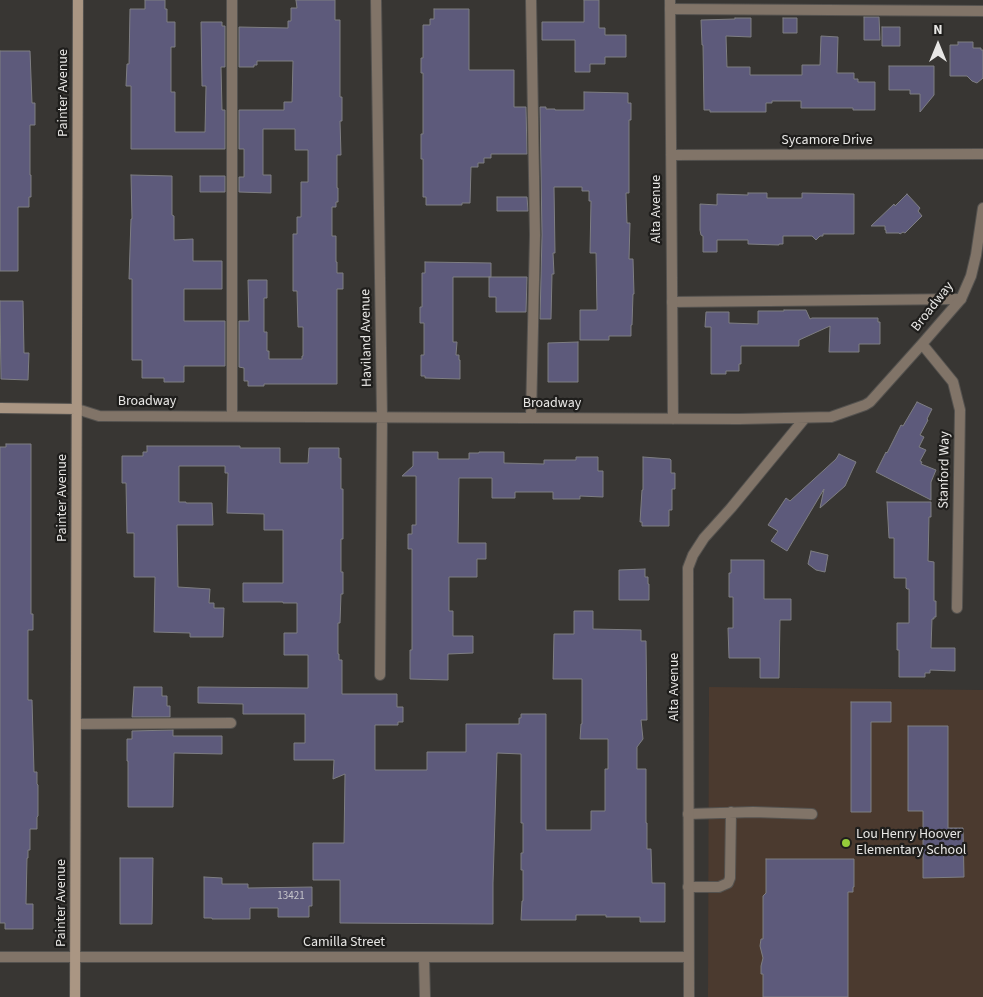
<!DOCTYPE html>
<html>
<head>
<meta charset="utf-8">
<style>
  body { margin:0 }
  #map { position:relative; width:983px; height:997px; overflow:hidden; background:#383633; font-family:"Source Sans 3",sans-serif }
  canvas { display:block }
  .north { position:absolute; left:913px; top:20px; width:50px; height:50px; -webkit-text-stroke:4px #1f1e1c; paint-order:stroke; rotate:0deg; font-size:14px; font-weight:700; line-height:20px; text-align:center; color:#e8e7e5 }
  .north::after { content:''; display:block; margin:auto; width:18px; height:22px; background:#e8e7e5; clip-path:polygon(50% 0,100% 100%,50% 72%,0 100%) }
</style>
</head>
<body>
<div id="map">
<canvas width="983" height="997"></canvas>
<div class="north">N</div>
</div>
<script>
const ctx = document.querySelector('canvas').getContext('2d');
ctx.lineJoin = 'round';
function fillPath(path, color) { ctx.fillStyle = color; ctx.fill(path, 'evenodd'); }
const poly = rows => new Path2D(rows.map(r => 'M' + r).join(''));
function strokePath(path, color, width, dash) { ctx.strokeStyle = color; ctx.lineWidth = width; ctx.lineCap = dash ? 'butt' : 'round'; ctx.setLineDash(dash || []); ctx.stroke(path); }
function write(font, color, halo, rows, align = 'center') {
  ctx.font = font + ' "Source Sans 3",sans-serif'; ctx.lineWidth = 4.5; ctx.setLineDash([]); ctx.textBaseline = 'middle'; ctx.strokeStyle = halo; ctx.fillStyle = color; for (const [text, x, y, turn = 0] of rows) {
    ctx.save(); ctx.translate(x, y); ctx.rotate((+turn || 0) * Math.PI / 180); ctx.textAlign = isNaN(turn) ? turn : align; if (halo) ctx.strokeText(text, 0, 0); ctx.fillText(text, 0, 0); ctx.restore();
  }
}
fillPath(poly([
  [709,687,983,690,983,997,708,997]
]), '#4b3a2f');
const building = poly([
  [145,0,165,0,165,9,167,9,167,22,175,22,175,47,171,47,171,92,175,92,175,132,205,132,206,86,202,86,201,22,222,22,222,26,225,26,225,67,221,67,222,110,225,110,225,149,131,149,131,86,126,86,127,64,129,64,130,9,145,9,145,0],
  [296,0,335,0,335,20,340,20,340,97,342,97,342,121,340,121,341,155,337,155,337,188,338,188,338,202,336,202,336,207,332,207,332,236,336,236,336,262,337,262,337,273,343,273,343,289,337,289,337,384,264,384,264,386,248,386,248,381,244,381,244,368,239,367,239,321,249,321,248,280,267,280,267,298,264,298,264,332,267,332,267,351,269,351,269,359,302,359,302,356,303,356,303,327,298,327,297,291,293,291,293,234,297,234,297,217,301,217,301,182,308,182,308,150,295,150,295,129,263,129,263,175,271,175,271,193,239,192,239,177,244,177,244,149,239,149,239,110,284,110,284,102,292,102,293,61,257,61,257,65,254,65,254,67,239,67,239,27,288,28,288,21,291,21,291,8,297,8,296,0],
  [584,0,599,0,599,28,605,28,605,35,626,35,626,57,605,57,605,64,590,64,590,72,575,72,575,40,542,40,542,22,584,22,584,0],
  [434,9,469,9,469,70,514,70,514,107,526,107,527,154,491,154,491,158,484,158,484,163,478,163,478,167,471,167,470,203,462,203,462,205,426,205,426,197,423,197,423,159,421,159,421,134,423,134,423,73,421,73,421,58,423,58,423,25,430,25,430,19,434,19,434,9],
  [864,17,879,17,880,40,864,40,864,17],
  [735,18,751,18,751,37,726,36,727,67,750,67,750,75,802,75,802,65,820,65,821,36,838,37,837,73,854,73,854,79,858,79,858,82,875,82,875,110,853,110,853,108,801,108,801,101,772,101,772,103,766,103,766,112,710,112,710,110,704,110,703,45,702,45,701,20,735,19,735,18],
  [783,18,797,18,797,33,783,33,783,18],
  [882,27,900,27,900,46,882,46,882,27],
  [958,42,973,42,973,48,981,48,981,50,983,50,983,78,977,83,972,81,967,76,950,76,950,45,958,45,958,42],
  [0,51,30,51,32,103,35,103,35,125,30,125,30,175,31,175,31,197,29,197,29,207,18,207,18,271,0,271,0,51],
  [889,66,934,66,934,95,920,112,920,94,910,94,910,90,889,90,889,66],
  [584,92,628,93,628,103,631,103,631,120,629,120,629,193,626,193,627,223,630,223,629,259,633,259,634,294,633,294,632,325,631,325,631,336,609,336,609,340,580,340,580,310,597,310,596,253,590,253,591,201,589,201,589,191,582,191,582,187,554,187,555,253,553,253,554,274,552,274,551,319,540,319,542,235,540,107,546,107,546,109,555,109,555,110,584,110,584,92],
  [131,175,172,176,172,215,174,216,174,240,193,239,193,261,222,261,222,289,184,289,184,321,225,321,225,366,184,366,184,382,164,382,164,378,142,378,142,360,132,360,132,279,129,279,131,219,132,219,131,175],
  [200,176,225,176,225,192,200,192,200,176],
  [748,193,767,193,767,198,802,198,802,193,854,194,854,234,823,234,823,236,820,236,816,240,812,236,783,236,783,244,779,244,779,245,748,244,748,240,717,240,717,252,703,252,703,236,701,235,700,230,700,204,717,205,717,194,748,195,748,193],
  [907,194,920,208,918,211,922,216,905,233,903,232,900,234,899,233,886,233,886,230,885,230,885,226,871,226,894,204,895,206,907,194],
  [497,197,527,197,528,211,497,211,497,197],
  [425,262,491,263,491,277,453,277,453,342,457,342,456,355,459,355,459,360,460,360,460,379,425,378,425,376,421,376,421,355,424,355,424,323,420,323,420,307,422,307,422,273,425,273,425,262],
  [489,277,527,277,526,312,496,312,496,297,489,297,489,277],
  [0,301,23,301,24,353,29,353,28,380,1,379,0,301],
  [784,310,806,310,810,319,812,318,878,318,878,322,880,322,880,344,859,344,859,352,829,352,830,326,799,340,799,346,741,346,741,364,739,364,739,371,726,371,726,374,711,374,711,327,705,327,706,312,729,312,729,323,758,324,758,311,784,311,784,310],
  [578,342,578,382,548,382,548,343,578,342],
  [917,402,932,409,927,419,928,420,920,435,924,437,919,447,926,450,920,461,922,462,921,464,936,470,931,482,931,500,876,472,886,452,887,453,901,425,903,426,917,402],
  [6,444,31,444,31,614,33,614,33,630,28,630,28,700,32,700,34,772,37,772,37,784,38,785,38,816,37,817,37,829,30,829,30,850,28,850,28,858,27,858,26,904,33,904,33,929,5,929,5,923,0,923,0,447,6,447,6,444],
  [147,446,240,446,240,448,280,448,280,463,308,463,309,448,339,448,339,458,341,458,341,489,343,489,343,539,341,539,341,572,343,572,343,594,341,594,340,623,338,623,338,654,339,654,339,660,342,660,342,694,397,694,397,707,403,707,403,722,398,722,398,725,375,725,375,770,427,770,427,752,466,752,466,724,519,724,519,718,521,718,521,714,546,714,546,830,591,830,591,811,605,811,605,769,608,769,608,739,580,739,581,724,582,724,582,679,553,679,554,634,574,634,574,611,593,611,593,629,641,630,641,641,646,641,647,720,641,720,643,739,637,747,637,769,646,769,646,823,647,823,647,849,651,849,652,883,665,883,665,922,640,922,640,917,606,917,606,915,576,915,576,920,521,920,522,901,523,901,523,870,521,870,521,853,523,853,523,823,521,823,521,754,497,753,493,883,493,924,340,923,340,880,313,880,313,843,344,843,345,774,333,779,334,760,294,760,294,743,305,743,305,714,243,714,243,704,198,703,198,687,308,688,308,655,284,655,284,633,297,633,297,603,283,603,283,602,243,602,243,583,283,583,283,530,264,530,264,514,227,513,228,473,225,473,225,466,179,466,179,502,186,502,186,503,212,503,213,525,177,525,178,587,210,589,209,603,214,603,214,608,224,608,223,637,190,637,190,633,154,632,155,577,134,577,134,533,127,533,126,483,122,483,122,456,143,456,143,452,147,452,147,446],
  [413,452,438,452,438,459,469,459,469,453,479,453,479,452,504,452,504,463,544,464,544,460,576,460,576,457,598,457,598,471,603,471,603,497,580,496,580,499,553,499,553,492,515,492,515,498,492,498,492,478,459,478,458,543,486,543,486,559,477,559,477,577,449,577,449,611,453,611,453,636,473,636,473,653,448,654,448,680,410,679,410,650,412,650,412,549,408,549,408,534,412,534,412,525,416,525,416,476,402,476,413,466,413,452],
  [839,454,856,462,845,486,820,508,824,489,787,551,771,541,778,531,768,525,786,498,790,501,836,459,839,454],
  [643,457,670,459,671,460,671,473,675,473,675,489,672,489,672,510,669,510,669,526,642,526,642,522,640,522,642,490,643,490,643,457],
  [887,502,931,502,931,517,929,517,928,561,934,562,934,601,936,601,936,617,934,617,934,619,932,619,931,648,955,648,955,671,930,670,930,673,925,673,925,677,899,677,899,650,897,650,897,623,909,623,909,589,907,589,906,588,906,578,894,578,894,538,889,538,887,502],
  [811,551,828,555,825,572,816,570,808,564,811,551],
  [731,560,764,560,764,599,791,599,791,620,780,620,779,678,760,678,760,658,729,658,728,628,733,628,733,597,729,597,729,573,731,573,731,560],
  [645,569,645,577,648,577,648,584,649,584,649,600,619,600,619,570,645,569],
  [134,687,162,687,162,696,167,696,167,706,170,706,170,717,132,717,134,687],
  [851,702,891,702,891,722,871,722,871,812,851,812,851,702],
  [908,726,948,726,948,828,963,828,964,877,923,878,923,811,908,811,908,726],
  [173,730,173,736,222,736,222,754,174,753,173,807,128,807,128,761,127,761,127,739,132,739,132,731,173,730],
  [120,858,153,858,152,924,120,924,120,858],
  [766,859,854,859,854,887,853,887,853,892,848,892,848,997,763,997,763,974,761,974,761,966,763,958,760,946,761,939,763,939,763,896,766,893,766,859],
  [204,877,222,878,222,884,248,884,248,888,312,887,312,906,309,906,309,917,278,917,278,908,250,908,250,919,212,919,212,918,204,918,204,877]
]);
fillPath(building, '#5d5a7b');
strokePath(building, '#7e7e82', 1);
const lane = poly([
  [232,0,232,416],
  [670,9,983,11],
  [672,302,961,299],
  [531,418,535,235,531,0],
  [76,724,231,723],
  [688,814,753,812,812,814],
  [688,887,719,887,728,883,730,878,731,812]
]);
const street = poly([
  [376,0,382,417,380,675],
  [670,0,673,419],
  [671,155,983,154],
  [922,344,953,382,960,410,957,608],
  [77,409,99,416,739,419,831,417,865,405,870,402,922,344,961,299,971,276,976,255,983,208],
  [0,957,688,957],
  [424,957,425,997],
  [689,997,688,568,693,555,704,538,731,508,805,418]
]);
const secondary = poly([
  [0,408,77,409],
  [75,997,78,0]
]);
strokePath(lane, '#54524f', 12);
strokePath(street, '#54524f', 12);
strokePath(secondary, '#54524f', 12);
strokePath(lane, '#817468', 10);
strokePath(street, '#817468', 10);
strokePath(secondary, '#aa9683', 10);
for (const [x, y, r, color] of [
  [846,843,5,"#95cc3a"]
]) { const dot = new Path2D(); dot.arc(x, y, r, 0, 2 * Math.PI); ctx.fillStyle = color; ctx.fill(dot); strokePath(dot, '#1f1e1c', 2); }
write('11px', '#c5c4ca', null, [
  ["13421",291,897]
]);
write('14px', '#e8e7e5', '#1f1e1c', [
  ["Painter Avenue",64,93,-90],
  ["Sycamore Drive",827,141],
  ["Alta Avenue",657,209,-90],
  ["Broadway",933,307,-52],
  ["Haviland Avenue",367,338,-91],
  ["Broadway",147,402],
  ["Broadway",552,404],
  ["Stanford Way",945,470,-89],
  ["Painter Avenue",63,498,-90],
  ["Alta Avenue",675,687,-90],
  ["Painter Avenue",62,903,-90],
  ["Camilla Street",344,943]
]);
write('14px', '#e8e7e5', '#1f1e1c', [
  ["Lou Henry Hoover",856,835],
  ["Elementary School",856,851]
], 'left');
</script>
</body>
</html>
